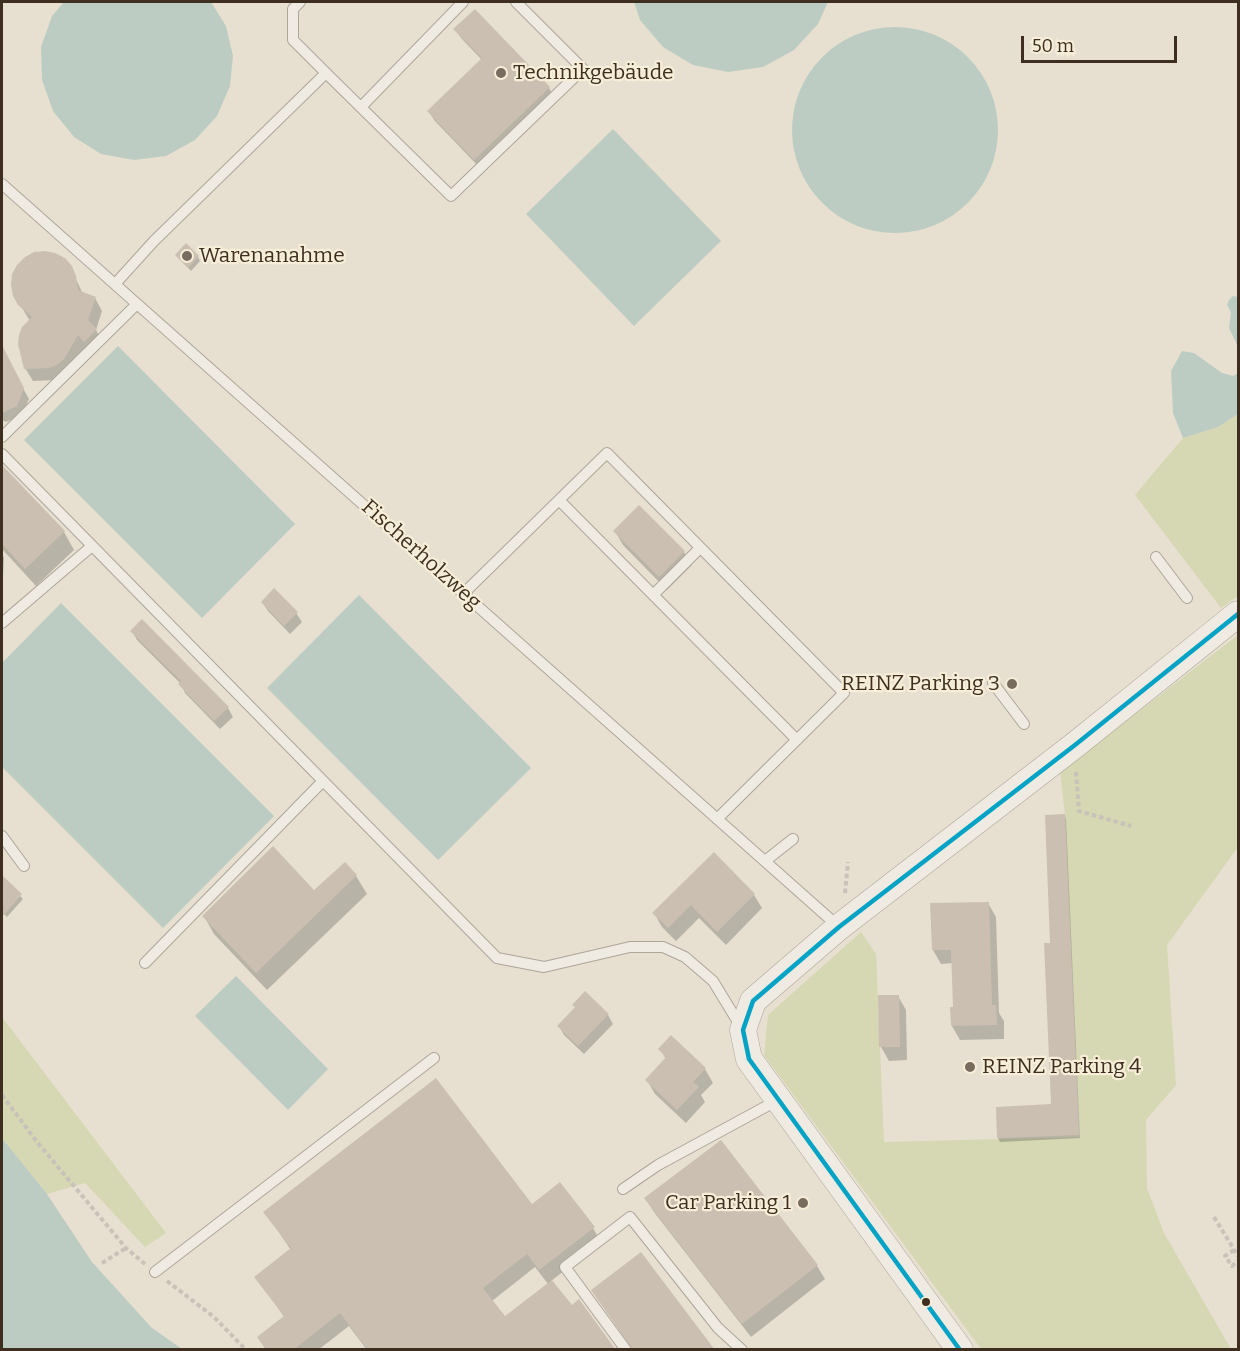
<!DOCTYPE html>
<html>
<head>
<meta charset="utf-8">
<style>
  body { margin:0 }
  #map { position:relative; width:1240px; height:1351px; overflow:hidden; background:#e7e0d1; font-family:Bitter,serif }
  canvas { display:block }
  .frame { position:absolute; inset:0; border:3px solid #3d2e20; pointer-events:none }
  .scale { position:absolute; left:1021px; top:36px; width:156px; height:27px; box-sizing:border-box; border:3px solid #3d2e20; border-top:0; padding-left:8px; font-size:18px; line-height:21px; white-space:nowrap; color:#3d2e20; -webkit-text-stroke:4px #f7eed8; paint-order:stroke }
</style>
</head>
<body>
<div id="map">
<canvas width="1240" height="1351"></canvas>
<div class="frame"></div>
<div class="scale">50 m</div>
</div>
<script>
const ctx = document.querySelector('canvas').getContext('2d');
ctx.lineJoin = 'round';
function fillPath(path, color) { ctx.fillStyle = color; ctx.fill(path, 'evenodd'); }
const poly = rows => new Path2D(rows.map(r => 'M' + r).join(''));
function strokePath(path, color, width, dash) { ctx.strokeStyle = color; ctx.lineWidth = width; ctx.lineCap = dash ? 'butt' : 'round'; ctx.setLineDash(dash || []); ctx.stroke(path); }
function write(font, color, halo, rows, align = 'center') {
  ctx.font = font + ' Bitter,serif'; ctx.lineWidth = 4.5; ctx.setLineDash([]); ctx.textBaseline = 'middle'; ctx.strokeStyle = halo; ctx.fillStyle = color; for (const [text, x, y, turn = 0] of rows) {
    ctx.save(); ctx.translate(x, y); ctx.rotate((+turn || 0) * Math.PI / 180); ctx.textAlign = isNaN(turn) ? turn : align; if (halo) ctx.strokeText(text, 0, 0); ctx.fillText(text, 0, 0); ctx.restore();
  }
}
fillPath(poly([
  [1238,414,1238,596,1221,608,1135,495,1183,438,1218,427],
  [1238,635,1238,847,1167,945,1176,1085,1146,1120,1147,1188,1164,1233,1231,1349,981,1349,764,1055,768,1015,861,932,876,954,884,1142,1080,1137,1065,814,1060,772],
  [2,1017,166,1233,145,1247,85,1183,47,1194,2,1138]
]), '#d6d7b3');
fillPath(poly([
  [64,2,211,2,226,26,233,56,230,86,217,116,195,140,166,156,134,160,101,154,74,137,53,111,42,80,41,47,52,16],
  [634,2,828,2,818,24,794,50,763,67,728,72,693,65,663,47,640,20],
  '792 130a103 103 0 1 1 206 0a103 103 0 1 1-206 0Z',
  [613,129,721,241,634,326,526,214],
  [1233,296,1238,297,1238,347,1229,328,1231,312,1227,305,1229,300],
  [118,346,295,524,202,618,24,440],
  [1182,351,1194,353,1222,373,1233,376,1238,373,1238,414,1218,427,1183,438,1173,413,1171,371],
  [359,595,531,768,438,860,267,688],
  [61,603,274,816,163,928,2,767,2,663],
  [236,976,328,1069,288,1110,195,1016],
  [2,1138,47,1194,92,1262,152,1328,182,1349,2,1349]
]), '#bcccc2');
fillPath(poly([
  [455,29,549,88,554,97,480,168,434,120,429,111,482,60,461,38],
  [177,255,198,257,200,261,191,271],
  [70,267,83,294,95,298,102,311,96,330,103,343,93,354,86,347,71,372,57,380,33,381,25,368,30,321,14,295],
  [2,367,13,370,29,399,22,415,6,422,2,420],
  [2,467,64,532,74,550,36,586,2,549],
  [615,531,684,552,692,565,667,590,623,545],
  [2,554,4,558,2,593],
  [262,602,296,613,302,622,290,634,268,611],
  [132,631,228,708,233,717,220,729,185,693,181,684,137,640],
  [1064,815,1066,819,1080,1138,1000,1142,998,1138,1052,1106,1052,944],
  [714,854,754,895,762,908,726,945,699,918,676,941,662,927,654,913],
  [345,864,356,876,367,894,267,990,214,934,204,916,314,892],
  [2,877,23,899,7,917,2,912],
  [988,903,996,917,999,1013,1004,1021,1004,1039,960,1040,952,1026,954,1008,953,963,941,964,933,950],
  [898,996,906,1010,907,1060,889,1061,881,1047],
  [608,1015,613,1024,584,1054,564,1035,559,1026],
  [660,1049,705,1069,713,1083,701,1095,705,1102,686,1123,655,1094,647,1080,666,1059],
  [560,1185,593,1228,601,1242,551,1281,572,1307,615,1350,367,1350,349,1326,318,1350,266,1350,259,1338,285,1318,256,1277,291,1250,265,1212,532,1206],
  [535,1267,548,1284,505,1318,492,1301],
  [646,1199,817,1266,825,1279,751,1337,654,1212]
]), '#0003');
fillPath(poly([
  [475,9,550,87,474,160,427,111,482,58,453,29],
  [186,243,199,256,188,268,175,255],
  [45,251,55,253,65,258,72,266,76,276,78,290,96,297,88,320,97,329,84,342,78,335,64,359,57,365,49,368,24,369,18,344,19,335,22,327,32,317,18,305,13,296,11,285,12,274,17,265,25,257,34,252],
  [2,345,24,388,17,406,2,413],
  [2,465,65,531,25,569,2,544],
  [639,505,685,551,659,577,613,531],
  [274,588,298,612,284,626,261,602],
  [142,619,229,707,214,721,178,684,181,681,130,631],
  [1065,814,1079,1135,997,1138,996,1107,1051,1104,1044,943,1050,943,1045,815],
  [273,846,314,890,345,862,357,875,256,973,202,916],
  [714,852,755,894,717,932,691,905,668,928,652,913],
  [2,875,22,894,2,917],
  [989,902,992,1005,996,1005,997,1025,951,1026,950,1007,953,1007,951,950,932,950,930,903],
  [585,991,609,1014,578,1046,557,1026,575,1007,572,1005],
  [878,995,899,995,900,1047,879,1047],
  [671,1035,706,1068,693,1082,699,1087,677,1110,645,1080,666,1057,658,1049],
  [436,1078,532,1204,560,1182,595,1227,539,1270,527,1254,483,1288,505,1316,552,1280,572,1305,579,1299,616,1350,368,1350,340,1313,293,1350,266,1350,257,1337,284,1316,254,1277,291,1248,263,1212],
  [721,1140,818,1265,742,1324,644,1198],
  [641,1252,715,1350,633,1350,591,1290]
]), '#cbbfb2');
const service = poly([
  [326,73,451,196,583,69,516,2],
  [361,107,463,2],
  [2,184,839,927],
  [115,284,154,241,326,73,293,40,293,9,300,2],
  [2,437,137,304],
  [2,454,497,958,544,967,630,947,663,947,685,957,713,981,741,1027],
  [559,500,797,740],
  [1156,557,1187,598],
  [464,593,607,453,844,693,717,819],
  [653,595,700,548],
  [2,623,92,546],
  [993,683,1024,724],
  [2,836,24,866],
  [765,861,793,839],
  [145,963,323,781],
  [623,1189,658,1165,778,1100],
  [155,1272,434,1058],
  [626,1350,565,1267,630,1217,718,1328,742,1350]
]);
const tertiary = poly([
  [960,1350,749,1059,743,1030,753,1001,839,927,1075,745,1238,614]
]);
strokePath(service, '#ada599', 12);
strokePath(tertiary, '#ada599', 27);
strokePath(poly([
  [1076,772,1079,811,1131,826],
  [845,893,848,862],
  [2,1095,37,1142,126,1248,145,1264],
  [1214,1217,1238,1256],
  [1234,1250,1225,1256,1232,1266,1238,1261],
  [102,1263,126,1248],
  [167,1281,214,1317,246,1350]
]), '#c8c2b9', 4, [4.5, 3]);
strokePath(service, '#efebe3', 10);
strokePath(tertiary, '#efebe3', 26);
strokePath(poly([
  [960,1350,749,1059,743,1030,753,1001,839,927,1075,745,1238,614]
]), '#03a3c5', 4.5);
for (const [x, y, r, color] of [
  [501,73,6,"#786c5e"],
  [187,256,6,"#786c5e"],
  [1012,684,6,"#786c5e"],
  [970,1067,6,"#786c5e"],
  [803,1203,6,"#786c5e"],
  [926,1302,5,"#3d2e20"]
]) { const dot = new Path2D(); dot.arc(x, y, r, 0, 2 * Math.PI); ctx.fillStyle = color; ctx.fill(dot); strokePath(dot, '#f7eed8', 2); }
write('21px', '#3d2e20', '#f7eed8', [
  ["Technikgebäude",513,73],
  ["Warenanahme",199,256],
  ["REINZ Parking 3",1000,684,"right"],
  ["REINZ Parking 4",982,1067],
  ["Car Parking 1",791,1203,"right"]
], 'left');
write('21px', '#3d2e20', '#f7eed8', [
  ["Fischerholzweg",421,555,42]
]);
</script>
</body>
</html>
